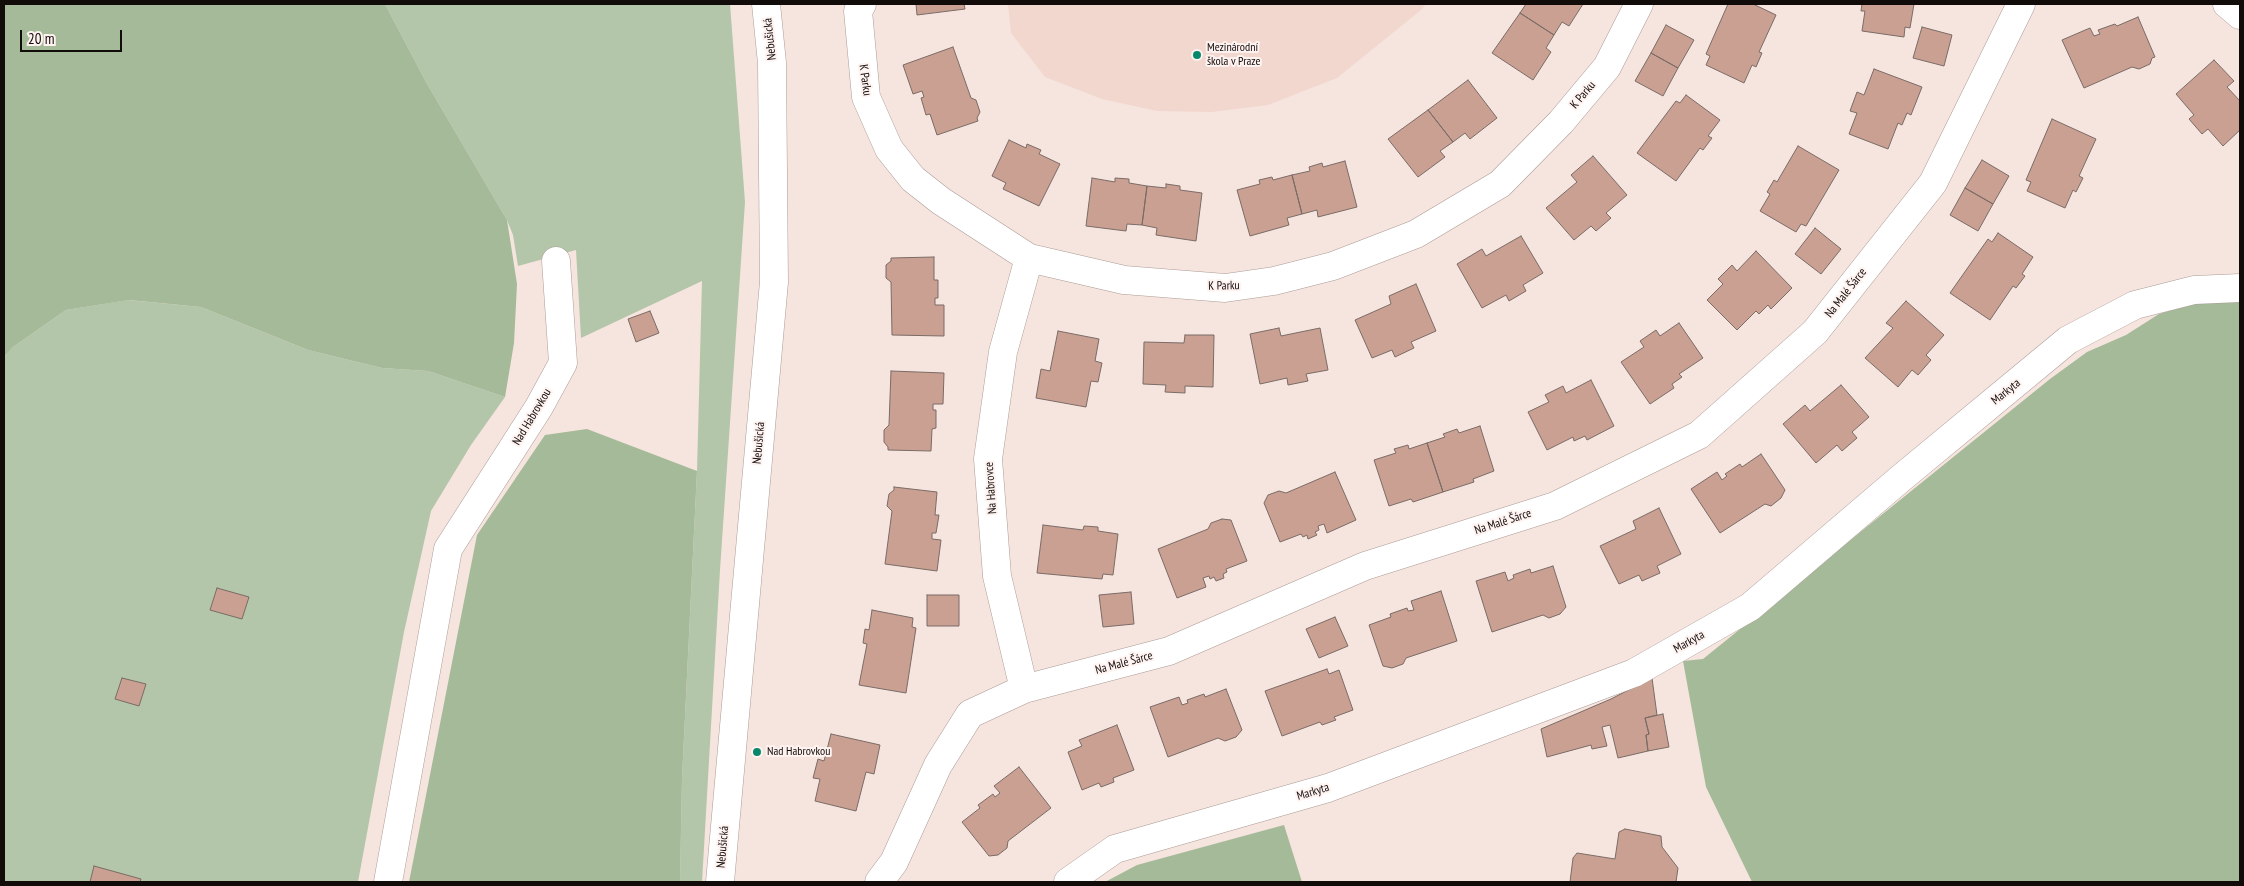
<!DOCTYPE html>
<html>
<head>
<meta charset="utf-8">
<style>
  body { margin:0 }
  #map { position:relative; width:2244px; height:886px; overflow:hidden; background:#f6e4de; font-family:"PT Sans Narrow",sans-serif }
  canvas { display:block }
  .frame { position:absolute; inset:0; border:5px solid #110b09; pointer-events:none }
  .scale { position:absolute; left:20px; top:30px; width:102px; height:22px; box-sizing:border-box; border:2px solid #110b09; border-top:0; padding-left:6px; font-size:15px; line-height:18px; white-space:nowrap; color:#110b09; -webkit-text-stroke:4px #fef3f0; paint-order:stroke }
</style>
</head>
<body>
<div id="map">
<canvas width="2244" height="886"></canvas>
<div class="frame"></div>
<div class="scale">20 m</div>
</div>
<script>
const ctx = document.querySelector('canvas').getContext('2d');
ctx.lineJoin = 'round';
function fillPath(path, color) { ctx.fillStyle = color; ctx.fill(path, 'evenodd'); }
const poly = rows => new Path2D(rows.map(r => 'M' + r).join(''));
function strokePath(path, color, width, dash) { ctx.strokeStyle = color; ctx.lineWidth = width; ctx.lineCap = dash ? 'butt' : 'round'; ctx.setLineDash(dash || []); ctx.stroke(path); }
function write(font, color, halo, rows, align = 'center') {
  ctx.font = font + ' "PT Sans Narrow",sans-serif'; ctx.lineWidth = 4; ctx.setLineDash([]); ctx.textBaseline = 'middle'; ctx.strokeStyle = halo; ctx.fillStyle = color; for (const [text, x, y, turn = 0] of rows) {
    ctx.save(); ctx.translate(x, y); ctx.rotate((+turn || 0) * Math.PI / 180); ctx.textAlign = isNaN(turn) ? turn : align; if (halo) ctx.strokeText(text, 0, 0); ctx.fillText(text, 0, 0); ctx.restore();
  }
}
fillPath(poly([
  [1008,4,1426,4,1421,10,1337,78,1268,105,1212,112,1157,111,1102,99,1045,77,1011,33]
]), '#f1d7ce');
fillPath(poly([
  [385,4,730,4,745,202,720,570,702,882,680,882,682,778,697,471,702,281,581,338,576,250,518,266,513,235,507,220,426,82],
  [128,300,201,307,308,350,382,368,428,371,505,397,471,445,431,511,404,632,358,882,4,882,4,357,13,347,66,310]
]), '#b3c6a9');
fillPath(poly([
  [4,4,385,4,426,82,507,220,517,284,514,343,505,397,428,371,382,368,308,350,201,307,129,300,66,310,13,347,4,357],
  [2240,301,2240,882,1752,882,1706,787,1683,661,1703,659,2050,379,2087,352,2126,335,2159,314,2197,302],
  [587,429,697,471,682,778,680,882,409,882,477,535,545,435],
  [1284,825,1302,882,1105,882,1137,865]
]), '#a4ba98');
const building = poly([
  [916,4,964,4,965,9,917,15,916,4],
  [1526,4,1583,4,1569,26,1562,22,1554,35,1520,13,1526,4],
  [1728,4,1753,4,1776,15,1759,52,1762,53,1756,67,1752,65,1744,83,1706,65,1710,56,1706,54,1728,4],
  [1862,4,1914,4,1910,28,1905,27,1904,37,1862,31,1865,11,1861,11,1862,4],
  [1520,13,1554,35,1546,48,1551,52,1533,80,1492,53,1520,13],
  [2138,17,2155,57,2152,58,2150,64,2139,69,2132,67,2084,88,2062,40,2090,28,2094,36,2100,34,2098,30,2115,24,2117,26,2138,17],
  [1666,25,1694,40,1678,68,1651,53,1666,25],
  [1922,27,1952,35,1944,66,1913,58,1922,27],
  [953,47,971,98,976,100,980,112,977,118,978,121,937,135,930,114,926,115,921,98,924,97,922,91,913,94,903,65,953,47],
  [1651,53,1678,68,1663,96,1635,81,1651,53],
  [2214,60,2234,81,2227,87,2240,101,2240,130,2223,146,2208,129,2202,134,2189,119,2194,115,2176,94,2214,60],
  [1874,69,1922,87,1911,115,1907,113,1902,125,1898,123,1888,149,1849,134,1857,113,1850,111,1857,92,1864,95,1874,69],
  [1468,80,1497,118,1470,139,1465,133,1453,142,1428,110,1468,80],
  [1686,95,1720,120,1708,136,1712,138,1703,150,1700,148,1676,181,1637,153,1676,101,1680,103,1686,95],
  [1428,110,1453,142,1440,151,1445,157,1418,177,1388,139,1428,110],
  [2052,119,2096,139,2079,176,2083,178,2076,192,2073,190,2065,208,2027,191,2031,182,2026,180,2052,119],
  [1009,140,1026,148,1027,144,1041,150,1039,154,1060,164,1039,206,1003,189,1006,183,992,176,1009,140],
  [1798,146,1839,170,1806,226,1801,224,1796,232,1760,211,1770,194,1767,192,1774,180,1777,182,1798,146],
  [1593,156,1627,195,1606,213,1611,218,1596,231,1591,226,1574,240,1546,208,1577,182,1571,175,1593,156],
  [1982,160,2009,176,1993,204,1965,188,1982,160],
  [1345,161,1357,207,1318,217,1317,210,1302,214,1292,175,1310,171,1309,167,1322,163,1323,167,1345,161],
  [1292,175,1302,214,1287,218,1289,225,1250,236,1237,190,1260,184,1259,180,1272,177,1273,180,1292,175],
  [1092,178,1115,182,1115,178,1129,179,1129,183,1147,186,1142,225,1127,224,1126,231,1086,226,1092,178],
  [1166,184,1180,186,1180,190,1202,193,1196,241,1156,235,1157,228,1142,225,1147,186,1166,188,1166,184],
  [1965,188,1993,204,1978,231,1950,215,1965,188],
  [1815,228,1841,249,1821,274,1795,254,1815,228],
  [1998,233,2033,257,2022,274,2025,276,2016,288,2013,286,1990,320,1950,293,1988,239,1992,242,1998,233],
  [1521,236,1543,273,1523,285,1526,291,1509,301,1506,295,1482,308,1457,264,1482,249,1486,256,1521,236],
  [1756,251,1792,288,1771,309,1768,305,1759,314,1756,311,1737,330,1707,300,1723,284,1718,279,1732,265,1737,271,1756,251],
  [934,257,934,280,938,280,938,298,935,298,935,305,944,305,944,336,892,335,891,282,886,278,886,265,891,261,891,258,934,257],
  [1416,284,1436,331,1411,342,1414,348,1395,357,1392,350,1372,358,1355,320,1391,304,1389,296,1416,284],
  [1906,301,1944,335,1926,355,1931,360,1918,375,1912,370,1898,387,1865,358,1893,328,1886,323,1906,301],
  [650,311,659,333,636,342,628,319,650,311],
  [1679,323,1703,358,1679,374,1682,377,1672,384,1674,388,1650,404,1621,362,1644,347,1640,341,1656,330,1660,336,1679,323],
  [1279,328,1281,336,1320,328,1328,370,1306,374,1308,381,1288,385,1287,378,1260,384,1250,334,1279,328],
  [1058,331,1099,339,1095,361,1102,363,1098,382,1091,381,1086,407,1036,398,1041,369,1050,371,1058,331],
  [1185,335,1214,335,1213,387,1185,386,1185,393,1165,392,1166,385,1143,384,1144,342,1184,343,1185,335],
  [891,371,944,373,943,404,933,404,933,410,936,410,936,428,932,429,931,451,888,450,888,447,884,442,884,430,889,425,891,371],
  [1591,380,1614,426,1587,440,1585,436,1574,441,1573,437,1547,450,1528,412,1549,402,1545,395,1563,386,1566,393,1591,380],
  [1841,385,1869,417,1852,432,1857,438,1842,451,1837,445,1816,463,1783,424,1805,405,1810,411,1841,385],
  [1480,426,1494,471,1473,479,1474,482,1443,492,1427,443,1445,437,1443,434,1457,429,1459,433,1480,426],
  [1427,443,1443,492,1413,502,1411,499,1389,506,1374,460,1396,453,1394,449,1408,445,1409,449,1427,443],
  [1761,454,1785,490,1781,498,1771,506,1765,504,1720,533,1691,489,1717,472,1722,480,1727,476,1725,474,1740,464,1742,467,1761,454],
  [1335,472,1356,520,1327,533,1324,524,1318,526,1319,530,1315,532,1317,535,1308,539,1307,535,1303,537,1301,534,1280,542,1264,503,1268,495,1279,491,1286,493,1335,472],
  [894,487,937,492,935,515,939,515,936,533,932,533,932,539,941,540,937,571,885,564,892,511,887,506,889,494,894,490,894,487],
  [1659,508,1681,554,1657,566,1660,573,1642,581,1639,575,1619,584,1600,546,1636,529,1633,521,1659,508],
  [1222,519,1231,520,1247,561,1226,569,1227,572,1223,574,1224,578,1216,581,1214,577,1210,579,1209,576,1203,578,1206,587,1177,598,1158,549,1208,529,1211,523,1222,519],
  [1043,525,1083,530,1084,526,1098,527,1098,531,1118,534,1113,575,1103,574,1102,579,1037,573,1043,525],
  [1553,566,1566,607,1560,614,1549,618,1543,615,1492,632,1476,581,1505,572,1508,581,1514,578,1513,575,1530,569,1531,573,1553,566],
  [217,588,249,597,242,619,210,610,217,588],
  [1441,591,1457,641,1406,658,1403,664,1392,668,1383,666,1369,625,1391,617,1390,614,1407,608,1408,611,1414,610,1411,601,1441,591],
  [1131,592,1134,624,1103,627,1099,595,1131,592],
  [927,595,959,595,959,626,927,626,927,595],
  [872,610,913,618,912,627,916,628,906,693,859,685,867,644,863,643,865,629,869,630,872,610],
  [1335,617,1348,646,1319,658,1306,629,1335,617],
  [1327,669,1329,674,1339,670,1353,710,1334,717,1336,720,1322,725,1320,722,1282,736,1265,691,1327,669],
  [122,678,146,684,139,706,115,699,122,678],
  [1652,678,1657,715,1645,718,1649,734,1646,735,1648,751,1618,758,1610,725,1602,727,1607,746,1592,749,1591,745,1547,757,1541,729,1611,699,1652,678],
  [1226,689,1242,730,1236,737,1225,741,1218,738,1168,757,1150,707,1179,697,1182,705,1188,703,1187,700,1204,694,1205,697,1226,689],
  [1663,714,1669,747,1648,751,1646,735,1649,734,1645,718,1663,714],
  [1117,725,1134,770,1113,778,1114,782,1101,787,1099,783,1082,790,1068,752,1082,746,1079,740,1117,725],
  [831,734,880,745,874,774,866,772,856,811,815,801,820,779,813,778,818,759,824,761,831,734],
  [1019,767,1051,808,1008,841,1007,848,998,855,989,856,962,822,980,808,978,805,993,794,995,797,1000,793,994,786,1019,767],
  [1625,829,1661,836,1662,847,1678,868,1676,882,1570,882,1573,858,1577,853,1615,859,1619,832,1625,829],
  [94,866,141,879,140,882,90,882,94,866]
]);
fillPath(building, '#c9a092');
strokePath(building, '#7a6b66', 1);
const minor = poly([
  [862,4,858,11,866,97,889,149,913,179,941,201,1029,258,1124,280,1225,288,1274,281,1333,266,1416,234,1500,184,1561,122,1607,67,1639,4],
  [2227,4,2240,15],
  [1024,689,997,576,988,459,1003,352,1029,258],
  [388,882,448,549,539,407,563,363,556,261],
  [720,882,774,282,772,63,766,4],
  [879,882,894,862,938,765,970,714,1024,689,1169,651,1365,566,1555,506,1699,435,1815,332,1933,183,2021,4],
  [1068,882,1115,849,1328,788,1634,673,1750,607,1900,479,2068,340,2135,305,2194,290,2240,288]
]);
strokePath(minor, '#ac9c96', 29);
strokePath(minor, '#fff', 28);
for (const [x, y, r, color] of [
  [1197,55,5,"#07886b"],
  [757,752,5,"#07886b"]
]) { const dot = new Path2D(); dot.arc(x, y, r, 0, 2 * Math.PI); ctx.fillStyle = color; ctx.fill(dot); strokePath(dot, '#fef3f0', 2); }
write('12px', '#110b09', '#fef3f0', [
  ["Nebušická",770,39,-96],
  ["K Parku",865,80,82],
  ["K Parku",1583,95,-50],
  ["K Parku",1224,286,-1],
  ["Na Malé Šárce",1846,293,-52],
  ["Markyta",2006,392,-39],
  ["Nad Habrovkou",532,417,-59],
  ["Nebušická",759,443,-85],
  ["Na Habrovce",991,488,-94],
  ["Na Malé Šárce",1503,522,-18],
  ["Markyta",1689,642,-29],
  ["Na Malé Šárce",1124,663,-15],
  ["Markyta",1313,792,-17],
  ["Nebušická",723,847,-85]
]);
write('12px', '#110b09', '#fef3f0', [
  ["Mezinárodní",1207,48],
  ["škola v Praze",1207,62],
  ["Nad Habrovkou",767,752]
], 'left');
</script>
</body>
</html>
